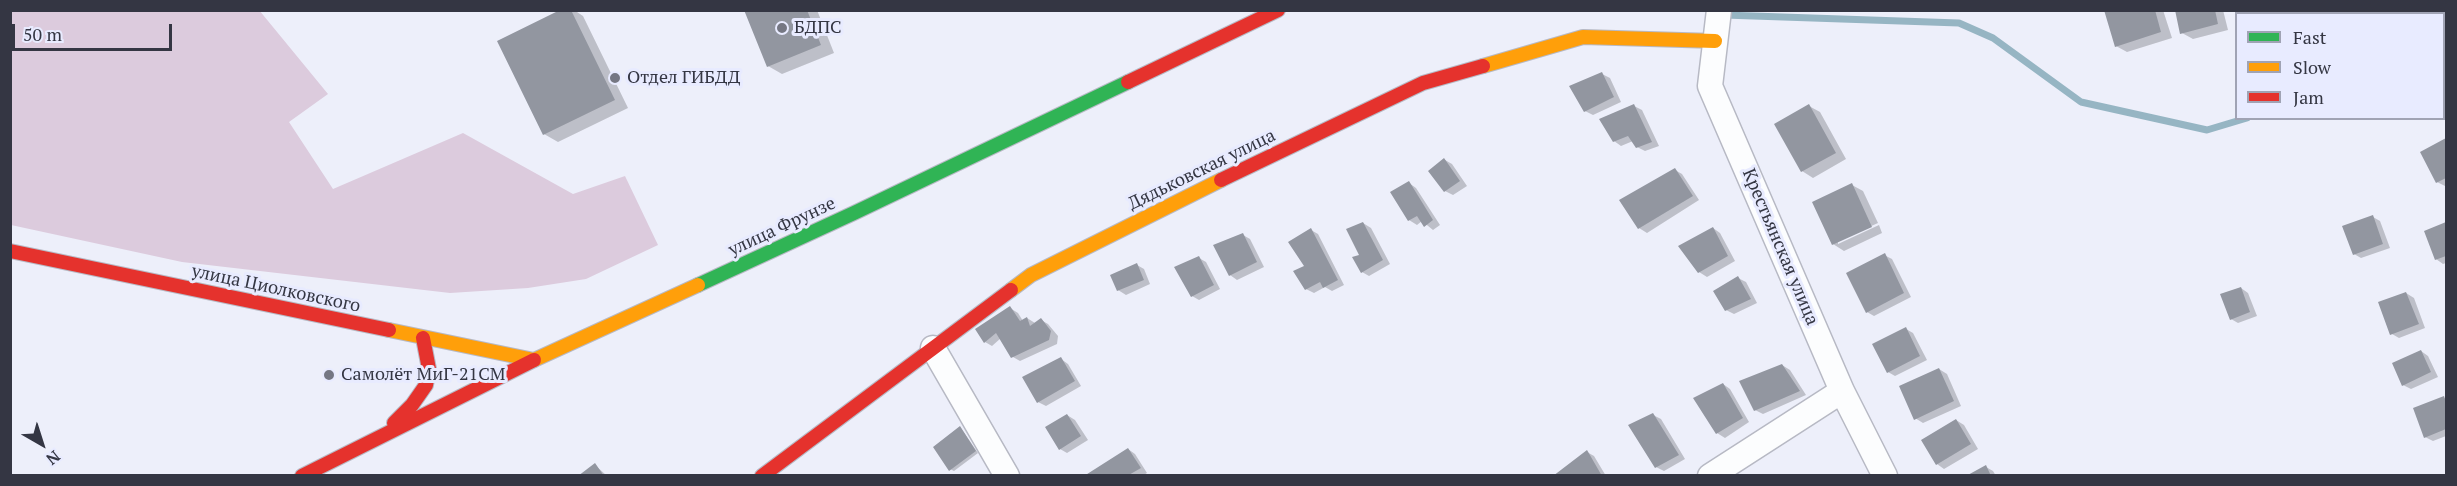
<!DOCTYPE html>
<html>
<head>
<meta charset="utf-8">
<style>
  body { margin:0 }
  #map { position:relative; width:2457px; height:486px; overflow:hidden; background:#edeffa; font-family:"PT Serif",serif }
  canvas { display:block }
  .frame { position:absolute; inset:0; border:12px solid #343643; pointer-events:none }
  .legend { position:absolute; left:2235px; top:12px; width:210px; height:108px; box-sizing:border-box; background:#e8ebff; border:2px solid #a0a3b4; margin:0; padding:8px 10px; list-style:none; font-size:18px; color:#343643 }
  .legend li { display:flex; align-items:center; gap:12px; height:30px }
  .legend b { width:30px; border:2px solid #a0a3b4 }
  .north { position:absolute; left:12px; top:414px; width:60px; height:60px; -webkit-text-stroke:4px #e8ebff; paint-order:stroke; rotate:141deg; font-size:16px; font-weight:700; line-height:24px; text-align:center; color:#343643 }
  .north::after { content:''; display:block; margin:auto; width:21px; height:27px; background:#343643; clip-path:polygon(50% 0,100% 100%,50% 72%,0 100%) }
  .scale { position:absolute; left:12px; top:24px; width:160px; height:27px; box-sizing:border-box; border:3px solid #343643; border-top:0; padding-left:8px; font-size:18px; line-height:21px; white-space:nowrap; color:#343643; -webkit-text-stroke:4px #e8ebff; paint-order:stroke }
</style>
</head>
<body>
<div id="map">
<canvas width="2457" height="486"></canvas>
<div class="frame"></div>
<ul class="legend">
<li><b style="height:8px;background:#30b455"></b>Fast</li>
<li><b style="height:8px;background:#ff9f0a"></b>Slow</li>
<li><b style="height:8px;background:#e5322d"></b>Jam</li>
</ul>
<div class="north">N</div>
<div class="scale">50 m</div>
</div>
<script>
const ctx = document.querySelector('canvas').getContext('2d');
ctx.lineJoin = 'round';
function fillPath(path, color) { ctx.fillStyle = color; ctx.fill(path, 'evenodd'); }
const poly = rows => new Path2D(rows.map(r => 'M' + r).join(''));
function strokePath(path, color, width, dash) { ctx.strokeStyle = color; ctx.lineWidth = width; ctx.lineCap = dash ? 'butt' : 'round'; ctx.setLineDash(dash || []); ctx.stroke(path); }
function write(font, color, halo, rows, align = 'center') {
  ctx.font = font + ' "PT Serif",serif'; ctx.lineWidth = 6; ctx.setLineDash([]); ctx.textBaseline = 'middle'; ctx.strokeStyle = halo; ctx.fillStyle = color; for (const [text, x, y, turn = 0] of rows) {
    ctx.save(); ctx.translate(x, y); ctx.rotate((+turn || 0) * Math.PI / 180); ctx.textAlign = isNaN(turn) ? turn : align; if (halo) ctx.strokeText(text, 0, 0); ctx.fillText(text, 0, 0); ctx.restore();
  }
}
fillPath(poly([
  [259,10,328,94,289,122,333,189,463,133,573,194,625,176,658,245,586,279,528,288,450,293,182,262,11,225,11,11]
]), '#dccbdd');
fillPath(poly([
  [563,10,574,10,583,16,628,108,558,142,544,134],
  [745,10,817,10,834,53,782,74,768,66],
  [2105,10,2163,10,2172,38,2127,52,2116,46],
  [2176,10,2223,10,2228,30,2193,39,2182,33],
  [1602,74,1610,78,1621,102,1593,115,1585,111],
  [1634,106,1642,110,1659,146,1645,151,1637,147,1633,141,1621,146,1614,141],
  [1809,106,1820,112,1846,159,1813,178,1802,171],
  [2446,140,2446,185,2445,186,2437,182,2422,153],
  [1445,160,1452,164,1467,186,1453,195,1445,191],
  [1675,170,1682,174,1699,200,1647,233,1639,228],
  [1409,183,1416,188,1440,225,1433,230,1422,221,1417,225,1409,220],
  [1852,185,1863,191,1878,223,1838,241,1838,244,1879,225,1882,233,1844,251,1833,244],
  [2373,217,2380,221,2390,248,2361,258,2354,254],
  [1363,223,1371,228,1390,264,1369,276,1362,272],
  [2446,224,2446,263,2443,264,2436,259,2426,232],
  [1713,228,1720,233,1735,261,1707,277,1699,272],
  [1311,230,1318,234,1344,285,1332,291,1325,287,1314,293,1306,289,1306,267],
  [1243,235,1250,239,1264,267,1237,280,1230,275],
  [1884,255,1892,259,1911,297,1874,316,1867,312],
  [1199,258,1206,262,1220,289,1199,300,1192,296],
  [1137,265,1144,269,1150,284,1126,295,1118,290,1112,276],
  [1738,278,1746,282,1757,303,1734,314,1726,310],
  [2241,288,2248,293,2257,316,2238,323,2231,319],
  [2406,293,2414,298,2425,328,2399,338,2392,334],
  [1010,308,1018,313,1023,321,1027,318,1035,323,1041,320,1048,324,1058,336,1057,344,1020,361,1013,357,1001,338,992,346,985,342],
  [1906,329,1913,333,1927,360,1895,376,1888,372],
  [2421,351,2428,356,2438,377,2411,389,2403,385],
  [1061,359,1068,364,1081,386,1046,406,1038,402],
  [1782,365,1790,370,1806,395,1763,414,1755,410],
  [1939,369,1947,374,1961,406,1923,423,1915,418],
  [1723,384,1730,389,1749,422,1725,438,1717,433],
  [2444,398,2446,399,2446,436,2433,441,2425,437],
  [1067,415,1075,420,1088,440,1067,453,1060,449],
  [1653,415,1661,419,1685,459,1664,471,1656,467],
  [1956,420,1964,425,1978,449,1944,469,1937,464],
  [960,427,978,453,954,471,950,469],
  [1128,449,1135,454,1147,473,1142,476,1087,476],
  [1587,452,1594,456,1606,476,1555,476],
  [595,465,607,476,580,476],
  [1986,467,1993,471,1996,476,1970,476]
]), '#0003');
strokePath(poly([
  [1724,15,1959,23,1993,38,2081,102,2207,130,2247,118],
  [2444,60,2446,59]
]), '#96b5c3', 7);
fillPath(poly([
  [560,10,571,10,615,100,543,135,497,41],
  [744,10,807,10,821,45,767,67],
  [2104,10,2155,10,2161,32,2115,47],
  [2175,10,2215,10,2218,24,2180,34],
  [1602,72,1614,97,1584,112,1569,86],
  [1634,104,1652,142,1636,148,1628,136,1613,142,1599,119],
  [1809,104,1836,153,1801,172,1774,124],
  [2446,138,2446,178,2436,183,2420,152],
  [1444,158,1460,181,1444,192,1428,171],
  [1675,168,1693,196,1638,229,1619,200],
  [1409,181,1433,220,1424,227,1417,216,1408,221,1390,192],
  [1852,183,1872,227,1832,245,1812,202],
  [2373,215,2383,244,2353,255,2342,226],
  [1363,222,1383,260,1361,273,1352,257,1359,255,1346,229],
  [2446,222,2446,256,2435,260,2424,231],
  [1713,227,1728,256,1698,273,1678,246],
  [1311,228,1338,280,1323,288,1320,282,1305,290,1293,271,1304,266,1288,242],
  [1243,233,1257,262,1229,276,1213,245],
  [1885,253,1904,293,1866,313,1846,273],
  [1199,256,1214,285,1191,297,1174,267],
  [1137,263,1144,280,1117,291,1110,275],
  [1738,276,1751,299,1725,311,1713,291],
  [2241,287,2250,312,2230,320,2220,294],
  [2406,292,2419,324,2390,335,2378,302],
  [1010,306,1020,321,1027,317,1030,326,1041,318,1051,331,1049,340,1011,358,996,333,984,343,975,329],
  [1906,327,1920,356,1887,373,1872,344],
  [2421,350,2431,372,2402,386,2392,363],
  [1061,357,1075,381,1037,403,1022,377],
  [1782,364,1800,391,1754,411,1739,381],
  [1939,368,1954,401,1914,420,1899,386],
  [1723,383,1743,418,1716,434,1693,398],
  [2444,396,2446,402,2446,429,2424,438,2413,408],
  [1653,413,1679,455,1655,468,1628,425],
  [1067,414,1081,436,1059,450,1045,427],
  [1956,419,1971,444,1936,465,1921,440],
  [960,426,976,451,949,471,933,447],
  [1128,448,1141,468,1127,476,1084,476],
  [1587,450,1602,476,1553,476],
  [595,463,604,476,578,476],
  [1986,465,1991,476,1966,476]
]), '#9296a0');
const street = poly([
  [1719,10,1710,86,1842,391,1885,476],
  [933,348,1007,476],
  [1710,476,1842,391]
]);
const fast = poly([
  [698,285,854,213,1128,82]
]);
const slow = poly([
  [1483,66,1583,37,1715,41],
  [1011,290,1031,275,1221,180],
  [389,330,534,360,698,285]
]);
const jam = poly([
  [1128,82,1278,10],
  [1221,180,1423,83,1483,66],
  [10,251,389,330],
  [394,423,412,405,426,385,429,369,423,338],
  [302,476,534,360],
  [762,476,1011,290]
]);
strokePath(street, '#b7b9c4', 27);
strokePath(fast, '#b7b9c4', 16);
strokePath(slow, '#b7b9c4', 16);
strokePath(jam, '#b7b9c4', 16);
strokePath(street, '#fcfdfe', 24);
strokePath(fast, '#30b455', 14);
strokePath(slow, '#ff9f0a', 14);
strokePath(jam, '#e5322d', 14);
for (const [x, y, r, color] of [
  [782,28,6,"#757783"],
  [615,78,6,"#757783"],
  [329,375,6,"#757783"]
]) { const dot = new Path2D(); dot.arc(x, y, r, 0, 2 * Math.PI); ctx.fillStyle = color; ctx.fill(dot); strokePath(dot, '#e8ebff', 2); }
write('18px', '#343643', '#e8ebff', [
  ["БДПС",794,28],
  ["Отдел ГИБДД",627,78],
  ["Самолёт МиГ-21СМ",341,375]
], 'left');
write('18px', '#343643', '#e8ebff', [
  ["Дядьковская улица",1202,170,-26],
  ["улица Фрунзе",782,227,-25],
  ["Крестьянская улица",1780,247,67],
  ["улица Циолковского",276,289,12]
]);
</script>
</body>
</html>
